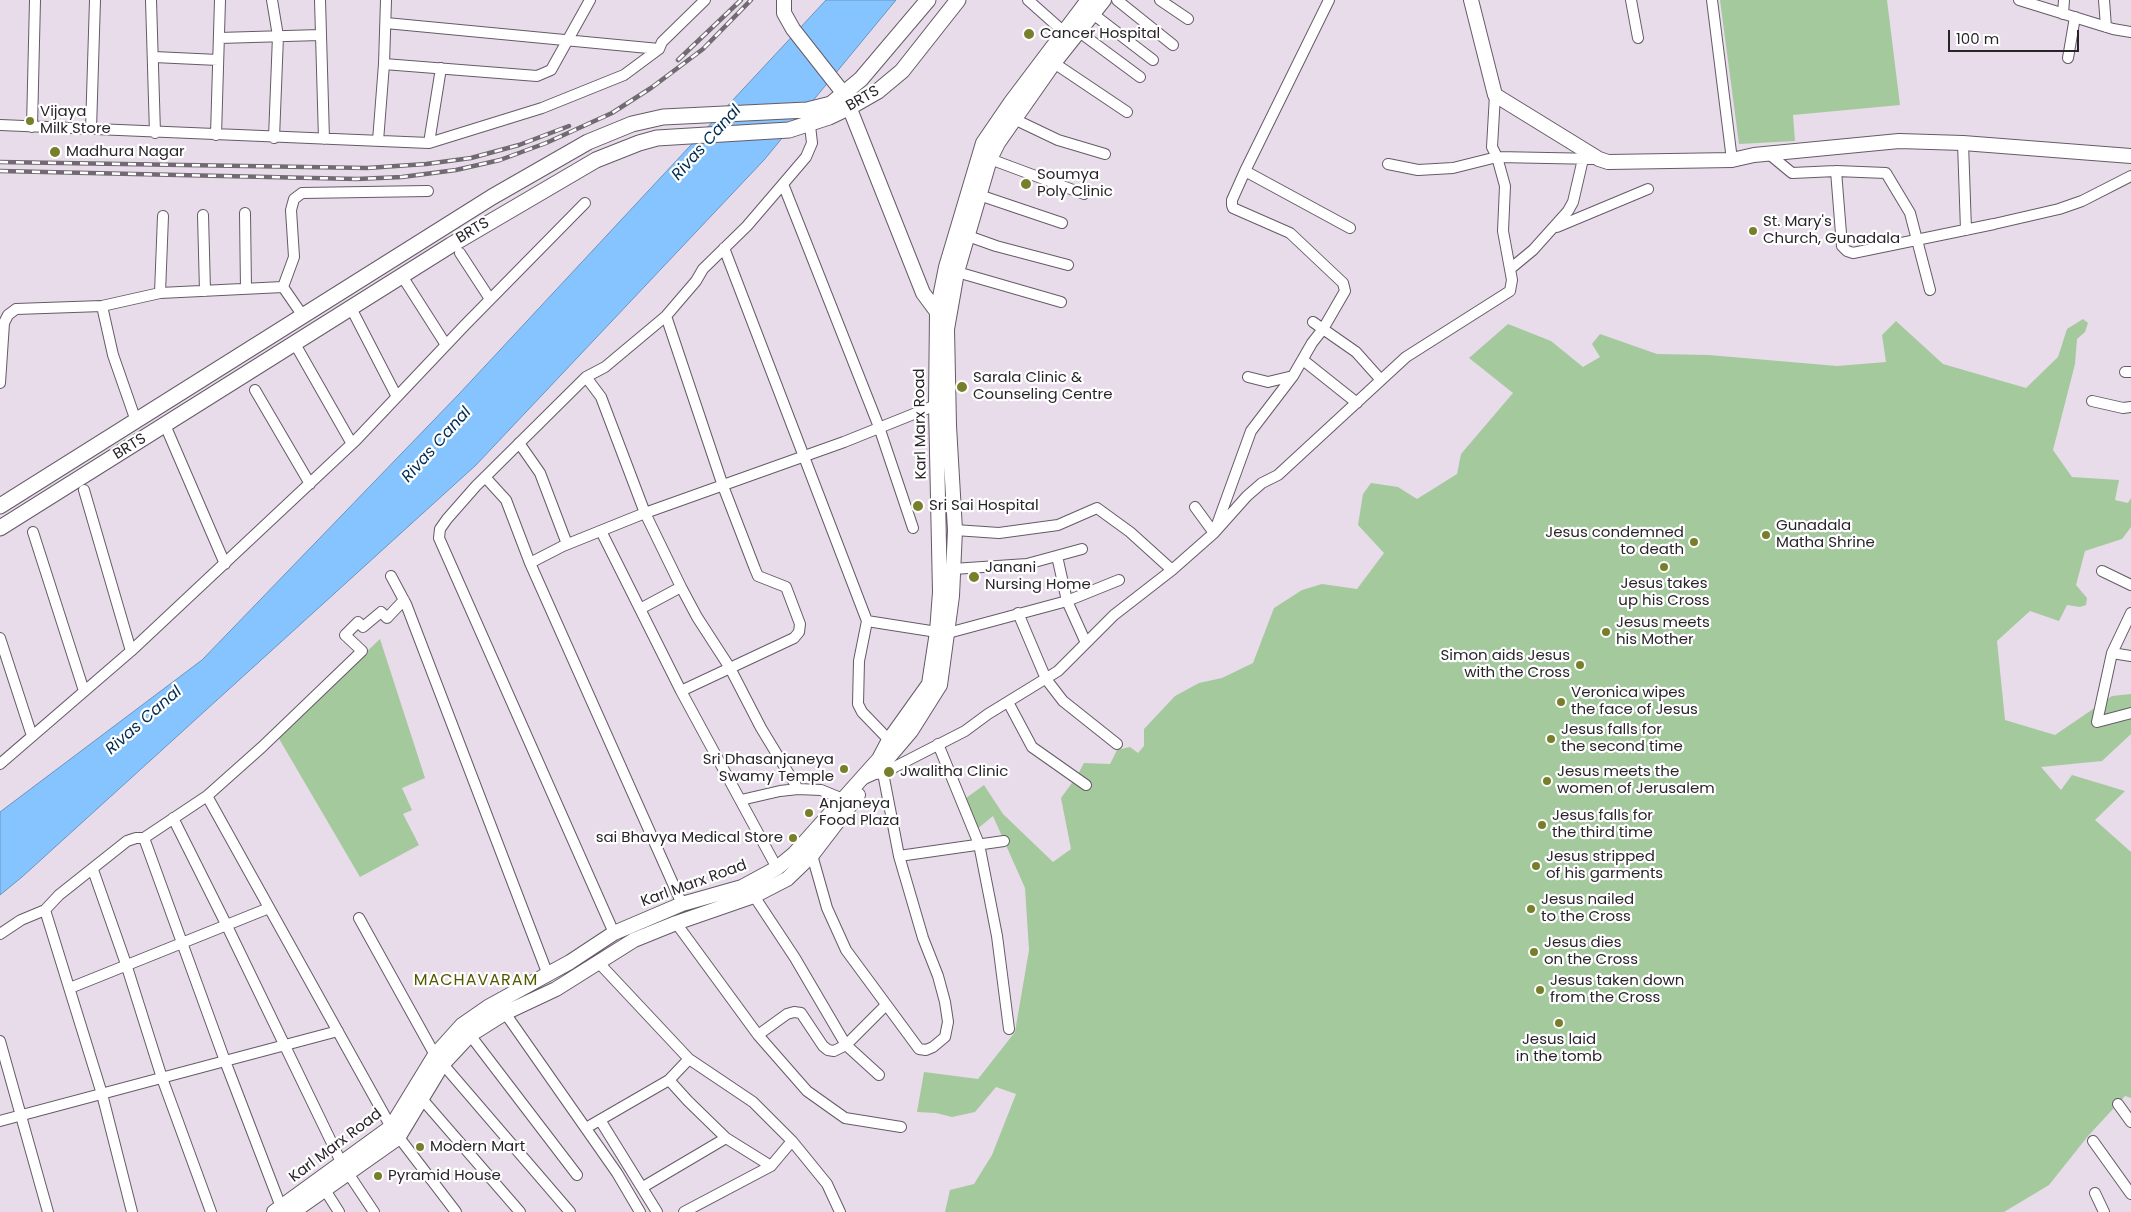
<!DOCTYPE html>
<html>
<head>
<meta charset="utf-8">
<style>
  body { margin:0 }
  #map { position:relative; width:2131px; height:1212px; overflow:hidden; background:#e8dcea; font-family:Poppins,sans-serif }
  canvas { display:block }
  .scale { position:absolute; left:1948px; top:30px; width:131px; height:22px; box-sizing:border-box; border:2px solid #292429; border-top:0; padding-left:6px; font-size:15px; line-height:18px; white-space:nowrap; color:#292429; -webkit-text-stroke:4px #fff; paint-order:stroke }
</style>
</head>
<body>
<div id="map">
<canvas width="2131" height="1212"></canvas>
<div class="scale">100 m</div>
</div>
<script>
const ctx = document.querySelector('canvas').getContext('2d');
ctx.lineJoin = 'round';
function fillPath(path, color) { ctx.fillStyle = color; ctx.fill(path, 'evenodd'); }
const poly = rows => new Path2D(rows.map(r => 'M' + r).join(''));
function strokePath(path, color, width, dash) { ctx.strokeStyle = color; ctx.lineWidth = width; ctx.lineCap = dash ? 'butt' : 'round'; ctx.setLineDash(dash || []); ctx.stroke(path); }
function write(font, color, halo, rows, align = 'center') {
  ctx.font = font + ' Poppins,sans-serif'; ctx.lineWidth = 4.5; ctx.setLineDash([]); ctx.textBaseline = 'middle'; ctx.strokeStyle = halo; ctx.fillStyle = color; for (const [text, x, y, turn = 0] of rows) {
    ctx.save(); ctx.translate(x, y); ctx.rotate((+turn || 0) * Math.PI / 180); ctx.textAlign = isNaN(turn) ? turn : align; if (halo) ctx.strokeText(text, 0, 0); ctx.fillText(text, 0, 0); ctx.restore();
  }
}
fillPath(poly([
  [1720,0,1887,0,1900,105,1793,115,1795,141,1739,144],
  [2083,319,2088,323,2085,332,2077,339,2075,364,2053,450,2072,477,2119,480,2115,500,2128,503,2131,498,2131,527,2122,539,2085,551,2076,585,2087,598,2086,605,2080,607,2067,605,2059,621,2030,611,1997,641,2005,720,2055,735,2112,696,2131,694,2131,734,2102,761,2041,767,2061,790,2072,775,2125,791,2095,820,2131,852,2131,1098,2125,1096,2088,1136,2049,1185,2004,1212,945,1212,950,1190,974,1184,992,1155,1016,1094,996,1087,975,1112,952,1117,936,1113,917,1112,924,1072,978,1079,1015,1032,1029,950,1025,888,993,816,976,830,962,801,984,785,1003,814,1053,862,1071,849,1061,798,1077,776,1084,763,1110,764,1117,750,1130,747,1138,753,1144,746,1144,729,1175,696,1199,683,1222,678,1253,663,1274,608,1302,590,1322,584,1357,589,1384,553,1358,525,1363,494,1371,483,1398,487,1417,499,1457,474,1461,454,1513,393,1469,358,1508,324,1551,341,1583,367,1600,357,1592,344,1600,334,1657,354,1709,355,1837,366,1886,362,1882,335,1896,321,1943,364,2026,388,2058,357,2067,329],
  [380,639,425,778,402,788,412,810,403,814,419,845,360,877,278,737]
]), '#a4c99d');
const water = poly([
  [826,0,896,0,764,160,476,465,22,877,0,895,0,812,202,660,459,394,826,0]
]);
fillPath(water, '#86c4ff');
strokePath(water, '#6a94bf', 1);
const street = poly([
  [151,0,155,133],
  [272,0,278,36,274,138],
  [320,0,324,139],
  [1028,0,1064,32],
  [1117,0,1173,45],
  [1160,0,1188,19],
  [1631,0,1638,38],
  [1712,0,1732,160],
  [2019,0,2113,29,2131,32],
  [2104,0,2106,27],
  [1093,14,1153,60],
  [2063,14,2064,0],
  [386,23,659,49],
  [1078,31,1140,77],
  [219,38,320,35],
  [154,57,218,60],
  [2068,58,2075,17],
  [1054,63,1127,112],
  [384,64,537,76,551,70,590,0],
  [1014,119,1058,140,1105,154],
  [0,125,429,143,542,108,624,75,659,49,662,42,705,0],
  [32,127,35,0],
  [91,129,95,0],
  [216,135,220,0],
  [378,141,384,64,386,0],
  [429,143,441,68],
  [1963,143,1966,230],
  [1769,154,1792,173,1836,171,1886,173,1910,213,1930,290],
  [990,159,1084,194],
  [1388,164,1418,170,1453,168,1497,157,1598,159],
  [1245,171,1350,228],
  [1836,171,1842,246,1847,251,1853,253,1994,224,2059,209,2082,201,2131,176],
  [783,184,879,427,913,528],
  [979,195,1062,223],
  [245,213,246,289],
  [203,215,205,291],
  [1557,227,1648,189],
  [968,236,996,246,1068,265],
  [724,248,867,621,859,661,858,704,862,712,889,740],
  [460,253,490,299],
  [1510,269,1533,250,1568,211,1573,202,1583,159],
  [957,272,1061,302],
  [402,276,446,345],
  [283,287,294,257,291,210,294,199,302,193,428,191],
  [160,293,163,216],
  [102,306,113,355,136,421],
  [351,308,397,397],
  [666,316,723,486,755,569,758,576,786,587,800,624,799,632,794,638,681,691],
  [1313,322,1356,352,1381,380],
  [295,344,352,444],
  [1303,360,1357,403],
  [2125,372,2131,372],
  [586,377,476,486,447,519,440,529,439,538,614,933],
  [1248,377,1268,382,1293,376],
  [0,383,4,323,8,315,16,309,102,306,160,293,283,287,303,316],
  [255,390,310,484],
  [2092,401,2123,408,2131,407],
  [165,425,225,564],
  [519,443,540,473,567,544],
  [485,477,506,500,530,563,682,904],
  [84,490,131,651],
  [1195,507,1214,533,1251,431,1293,376,1312,343,1323,329,1345,291,1343,283,1290,233,1233,208,1232,205,1232,200,1245,171,1329,0],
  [955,530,999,533,1058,525,1097,508,1130,532,1172,570],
  [601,531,681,691,777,868],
  [33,532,84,691],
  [1057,556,1067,601,1086,643],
  [530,563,563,546,645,513,844,442,936,405],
  [953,569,1027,564,1082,549],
  [2102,571,2131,585],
  [391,576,406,604,548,975],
  [681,587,697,617,730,668,761,728,798,789],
  [640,609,681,587,645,513,601,397,586,377,605,367,666,316,696,281,703,269,747,226,783,184,806,157,812,143,809,117],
  [1018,613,1046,679,1063,701,1117,744],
  [2131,613,2112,653,2097,722,2131,713],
  [867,621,937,632],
  [948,633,1067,601,1119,580],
  [0,638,32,736],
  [2112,653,2131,656],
  [1008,702,1032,747,1086,785],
  [938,744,979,844,997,936,1009,1029],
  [0,764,131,651,356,440,465,325,585,203],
  [864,779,875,774,883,773,965,731,988,714,1058,671,1114,615,1172,570,1214,533,1247,496,1262,483,1278,475,1406,357,1510,291,1512,280,1503,231,1505,186,1497,157,1492,147,1495,95],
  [207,796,391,1127,456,1212],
  [741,800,780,791,798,789,821,790,843,799],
  [173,818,227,926,342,1164],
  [812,855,827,908,846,950,919,1049,926,1050,933,1047,945,1037,948,1022,945,1002,938,976,923,938,899,856,883,773],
  [899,856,1004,841],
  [93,870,126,964,162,1078,211,1212],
  [754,896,795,958,846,1045,879,1075],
  [45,910,102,1094,132,1212],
  [359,918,435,1055,570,1212],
  [676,923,758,1035,807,1091,845,1118,901,1127],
  [0,934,21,920,45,910,59,895,127,841,136,838,144,838],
  [598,962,689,1059,753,1102,792,1141,827,1184,840,1212],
  [70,988,269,908],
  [505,1013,617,1173,640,1212],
  [338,1031,225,1061,144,838,207,796,262,747,362,651,345,635,358,622,363,627,381,612,387,618,404,600],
  [470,1035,577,1175],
  [758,1035,787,1014,794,1012,801,1013,823,1046,828,1050,834,1051,846,1045,886,1005],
  [0,1041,48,1212],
  [669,1080,688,1101,726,1138,771,1166],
  [422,1099,520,1212],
  [2118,1104,2131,1122],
  [600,1120,657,1212],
  [0,1121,225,1061,281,1207],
  [586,1128,669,1080,689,1059],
  [2093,1141,2131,1194],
  [348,1173,374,1212],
  [643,1187,726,1138],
  [325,1190,339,1212],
  [2095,1193,2104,1212],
  [684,1212,771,1166,792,1141]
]);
const secondary = poly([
  [784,0,784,13,793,29,844,94,923,293,937,312],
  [1471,0,1495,95,1599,159,1608,162,1732,160,1754,155,1899,141,1963,143,2131,156],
  [883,764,911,731,940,685,952,596,955,530,949,426,947,329,957,272,990,159,998,143,1054,63,1104,0],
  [274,1212,391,1127,435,1055,462,1025,488,1007,570,962,614,933,682,904,742,887,777,868,794,854,879,759,889,740,929,684,937,632,940,592,936,405,937,312,946,267,983,143,1011,102,1088,0],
  [293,1212,398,1138,442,1065,470,1035,505,1013,556,989,634,940,676,923,754,896,787,879,812,855,858,795]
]);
const primary = poly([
  [0,506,492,197,588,142,632,124,663,117,807,110,831,104,861,79,928,0],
  [0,528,451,245,596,160,639,143,657,138,789,130,829,117,850,107,878,91,902,71,958,0]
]);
strokePath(street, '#655b67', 12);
strokePath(secondary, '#655b67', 16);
strokePath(primary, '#655b67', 17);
strokePath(street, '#fff', 10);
strokePath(secondary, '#fff', 14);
strokePath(primary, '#fff', 15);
const rail = poly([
  [678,60,741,0],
  [0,162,367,168,426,164,471,158,519,145,569,126],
  [0,171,357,179,402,177,456,170,500,160,546,143,612,113,651,88,703,49,751,0]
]);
strokePath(rail, '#716a72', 4.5);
strokePath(rail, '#fff', 2.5, [8]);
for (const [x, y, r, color] of [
  [1029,34,6,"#787f2a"],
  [30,121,5,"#787f2a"],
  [55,152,6,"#787f2a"],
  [1026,184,6,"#787f2a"],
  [1753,231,5,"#787f2a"],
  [962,387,6,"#787f2a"],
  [918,506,6,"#787f2a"],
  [1766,535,5,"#787f2a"],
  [1694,542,5,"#787f2a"],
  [1664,567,5,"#787f2a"],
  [974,577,6,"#787f2a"],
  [1606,632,5,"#787f2a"],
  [1580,665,5,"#787f2a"],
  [1561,702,5,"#787f2a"],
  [1551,739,5,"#787f2a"],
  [844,769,5,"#787f2a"],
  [889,772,6,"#787f2a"],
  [1547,781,5,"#787f2a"],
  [809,813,5,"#787f2a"],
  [1542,825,5,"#787f2a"],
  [793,838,5,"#787f2a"],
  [1536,866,5,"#787f2a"],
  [1531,909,5,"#787f2a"],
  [1534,952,5,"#787f2a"],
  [1540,990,5,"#787f2a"],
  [1559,1023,5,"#787f2a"],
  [420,1147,5,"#787f2a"],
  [378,1176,5,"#787f2a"]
]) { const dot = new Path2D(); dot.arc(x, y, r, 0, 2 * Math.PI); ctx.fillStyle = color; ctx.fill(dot); strokePath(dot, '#fff', 2); }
write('15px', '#292429', '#fff', [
  ["Cancer Hospital",1040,34],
  ["Vijaya",40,112],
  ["Milk Store",40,129],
  ["Madhura Nagar",66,152],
  ["Soumya",1037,175],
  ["Poly Clinic",1037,192],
  ["St. Mary's",1763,222],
  ["Church, Gunadala",1763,239],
  ["Sarala Clinic &",973,378],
  ["Counseling Centre",973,395],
  ["Sri Sai Hospital",929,506],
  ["Gunadala",1776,526],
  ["Matha Shrine",1776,543],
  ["Jesus condemned",1684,533,"right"],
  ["to death",1684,550,"right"],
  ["Janani",985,568],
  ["Nursing Home",985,585],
  ["Jesus takes",1664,584,"center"],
  ["up his Cross",1664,601,"center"],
  ["Jesus meets",1616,623],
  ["his Mother",1616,640],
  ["Simon aids Jesus",1570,656,"right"],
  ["with the Cross",1570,673,"right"],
  ["Veronica wipes",1571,693],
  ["the face of Jesus",1571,710],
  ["Jesus falls for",1561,730],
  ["the second time",1561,747],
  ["Sri Dhasanjaneya",834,760,"right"],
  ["Swamy Temple",834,777,"right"],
  ["Jwalitha Clinic",900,772],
  ["Jesus meets the",1557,772],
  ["women of Jerusalem",1557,789],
  ["Anjaneya",819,804],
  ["Food Plaza",819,821],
  ["Jesus falls for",1552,816],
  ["the third time",1552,833],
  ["sai Bhavya Medical Store",783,838,"right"],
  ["Jesus stripped",1546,857],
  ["of his garments",1546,874],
  ["Jesus nailed",1541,900],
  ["to the Cross",1541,917],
  ["Jesus dies",1544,943],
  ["on the Cross",1544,960],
  ["Jesus taken down",1550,981],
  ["from the Cross",1550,998],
  ["Jesus laid",1559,1040,"center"],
  ["in the tomb",1559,1057,"center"],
  ["Modern Mart",430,1147],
  ["Pyramid House",388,1176]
], 'left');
write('15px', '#292429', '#fff', [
  ["BRTS",863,99,-30],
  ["BRTS",473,231,-31],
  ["Karl Marx Road",921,424,-91],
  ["BRTS",130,447,-32],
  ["Karl Marx Road",694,884,-20],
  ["Karl Marx Road",336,1146,-37]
]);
write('italic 16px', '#002d51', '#fff', [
  ["Rivas Canal",707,143,-48],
  ["Rivas Canal",437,445,-48],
  ["Rivas Canal",144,721,-41]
]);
ctx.letterSpacing = '1px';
write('16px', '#545900', '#fff', [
  ["MACHAVARAM",476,981]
]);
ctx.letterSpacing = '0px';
</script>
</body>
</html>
